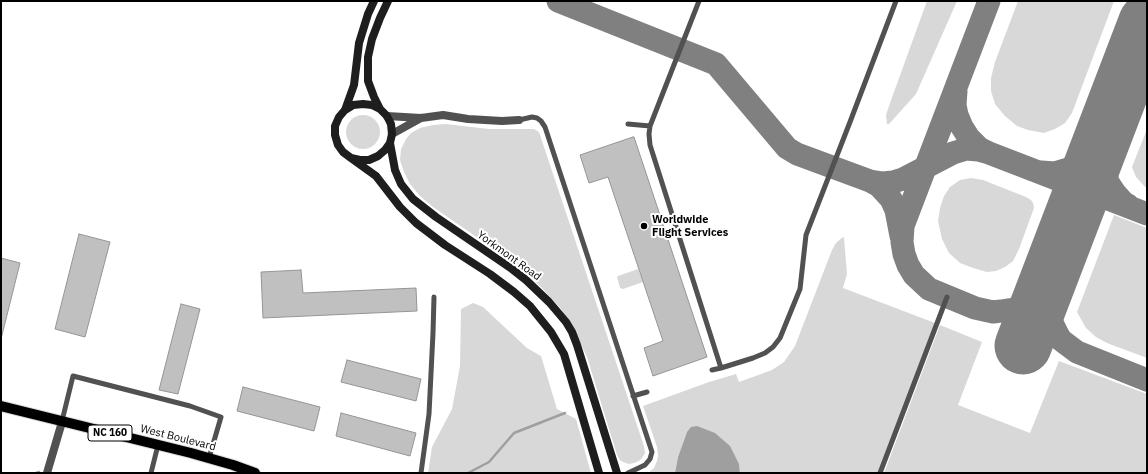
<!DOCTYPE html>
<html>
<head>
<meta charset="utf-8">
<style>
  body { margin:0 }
  #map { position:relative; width:1148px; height:474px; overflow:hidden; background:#fff; font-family:"IBM Plex Sans",sans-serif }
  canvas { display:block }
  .frame { position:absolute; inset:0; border:2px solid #000; pointer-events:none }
</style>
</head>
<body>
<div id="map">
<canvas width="1148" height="474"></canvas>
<div class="frame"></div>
</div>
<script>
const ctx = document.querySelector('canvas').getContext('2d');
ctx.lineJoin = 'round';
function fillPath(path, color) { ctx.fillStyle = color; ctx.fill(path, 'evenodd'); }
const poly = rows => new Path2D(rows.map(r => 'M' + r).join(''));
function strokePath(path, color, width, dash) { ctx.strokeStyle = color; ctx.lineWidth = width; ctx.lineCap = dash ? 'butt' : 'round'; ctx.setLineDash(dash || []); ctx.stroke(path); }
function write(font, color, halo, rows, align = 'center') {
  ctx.font = font + ' "IBM Plex Sans",sans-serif'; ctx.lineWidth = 4; ctx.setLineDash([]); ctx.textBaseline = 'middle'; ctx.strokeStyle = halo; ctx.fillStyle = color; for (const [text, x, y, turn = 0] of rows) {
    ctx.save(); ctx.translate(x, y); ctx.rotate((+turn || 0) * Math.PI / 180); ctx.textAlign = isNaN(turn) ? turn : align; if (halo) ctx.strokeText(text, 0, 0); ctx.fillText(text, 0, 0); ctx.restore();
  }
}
fillPath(poly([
  [927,1,957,1,916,94,889,124,887,124,886,115,890,103],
  [1018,1,1114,1,1072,113,1065,123,1055,129,1044,133,1028,130,1017,126,1005,116,995,104,991,91,991,78,995,62],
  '346 132a17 17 0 1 1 34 0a17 17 0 1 1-34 0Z',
  [446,124,489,129,534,129,539,132,644,446,645,453,642,458,639,461,634,463,629,464,623,462,620,460,617,455,587,357,579,340,561,309,542,288,529,276,510,260,433,207,420,196,410,184,404,172,400,160,401,149,406,139,411,133,420,128,433,125],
  [1147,129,1147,189,1136,177,1132,167],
  [971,178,983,180,1026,197,1031,200,1033,203,1034,208,1019,249,1013,261,1005,267,996,271,987,272,973,268,960,263,949,253,942,239,938,221,940,208,944,196,950,187,960,180],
  [1114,215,1147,228,1147,358,1107,343,1096,337,1086,328,1077,312],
  [843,237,844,238,847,274,843,288,935,323,878,473,740,473,739,464,687,432,678,457,675,473,648,473,654,468,657,461,658,455,657,447,643,406,709,382,736,374,739,382,772,370,784,362,795,346,832,250,836,243],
  [638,269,643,282,623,289,620,288,617,277,618,276],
  [473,303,483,307,527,348,541,356,557,409,576,419,591,473,428,473,432,447,452,409,460,366,461,309],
  [940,325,982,342,958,405,1030,433,1059,361,1147,394,1147,473,884,473]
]), '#d8d8d8');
fillPath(poly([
  [697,426,715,433,730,446,739,464,740,473,675,473,678,457,687,432,691,427]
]), '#9f9f9f');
strokePath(poly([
  [36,473,39,472],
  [468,473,489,462,514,433,565,413]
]), '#9f9f9f', 2.5);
strokePath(poly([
  [558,1,716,64,787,148,797,154,870,181,879,186,891,199,896,210,901,236],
  [989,1,903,226,902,242,904,254,908,265,914,275,929,289,975,308,993,312,1001,311,1014,309,1028,302,1048,280],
  [956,91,955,105,957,115,962,127,969,138,979,148,989,153],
  [1103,136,1101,159,1104,172,1109,184,1115,193,1123,202,1128,205],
  [1041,172,1055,173,1068,169,1079,164,1091,156,1096,150,1103,136],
  [870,181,883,183,893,182,903,179,953,153,966,149,978,150,989,153,1147,214],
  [1048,280,1048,306,1051,321,1057,333,1061,340,1077,352,1147,380]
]), '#808080', 23);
strokePath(poly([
  [1023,346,1147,22]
]), '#808080', 57);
const building = poly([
  [633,137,634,137,707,357,653,376,644,348,663,341,608,177,589,183,580,155,633,137],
  [79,234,110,242,85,337,55,329,79,234],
  [1,258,20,263,1,339,1,258],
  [301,270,303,293,416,288,417,311,263,318,261,272,301,270],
  [181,304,200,309,178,394,159,390,181,304],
  [347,360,421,379,416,401,341,382,347,360],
  [243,387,320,407,314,431,237,411,243,387],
  [341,413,416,433,410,456,336,436,341,413]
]);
fillPath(building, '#c0c0c0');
strokePath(building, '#959595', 1);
const primary = poly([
  [1,406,191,453,233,465,255,473]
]);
strokePath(primary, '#dbdbdb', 12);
strokePath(poly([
  [699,1,650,126,649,134,650,145,721,368,712,370],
  [519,120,532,117,537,118,541,121,545,127,652,452,650,459,645,465,628,473],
  [628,124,650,126],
  [721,368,753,358,765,353,773,347,780,338,800,289,806,235,850,122,896,1],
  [633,396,647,392],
  [62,421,73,376,190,406,221,417,209,458],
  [151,473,158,445],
  [421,473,429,414,433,333,434,297],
  [880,473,947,297]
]), '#515151', 5);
strokePath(poly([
  [387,116,421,118,443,115,468,119,502,121,519,120],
  [392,134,421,118],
  [47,473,62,422]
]), '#515151', 8);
strokePath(poly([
  [380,109,372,105,363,104,353,105,345,110,339,117,335,126,335,135,338,145,343,152,351,158,360,160,369,160,378,156,385,150,390,143,392,134,391,124,387,116,380,109,374,97,368,81,368,57,372,39,380,18,388,1],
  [345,110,354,85,359,43,368,14,374,1],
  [390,143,395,170,401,184,413,199,436,217,512,269,526,280,549,302,566,322,572,332,577,345,617,473],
  [351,158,376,176,400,207,416,223,445,245,490,274,514,292,530,306,551,332,564,354,599,473]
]), '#1e1e1e', 8);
strokePath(primary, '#000', 10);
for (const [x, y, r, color] of [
  [644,226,4,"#000"]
]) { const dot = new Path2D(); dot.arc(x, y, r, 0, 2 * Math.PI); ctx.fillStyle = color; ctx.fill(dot); strokePath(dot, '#fff', 1.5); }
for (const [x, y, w] of [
  [110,433,44]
]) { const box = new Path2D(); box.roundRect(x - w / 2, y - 8, w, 16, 3); ctx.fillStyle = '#fff'; ctx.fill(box); strokePath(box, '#000', 1); }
write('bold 10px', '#000', null, [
  ["NC 160",110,433]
]);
write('bold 11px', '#000', '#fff', [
  ["Worldwide",652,220],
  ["Flight Services",652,233]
], 'left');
write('11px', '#000', '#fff', [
  ["Yorkmont Road",509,256,36],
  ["West Boulevard",178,438,14]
]);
</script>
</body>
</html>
